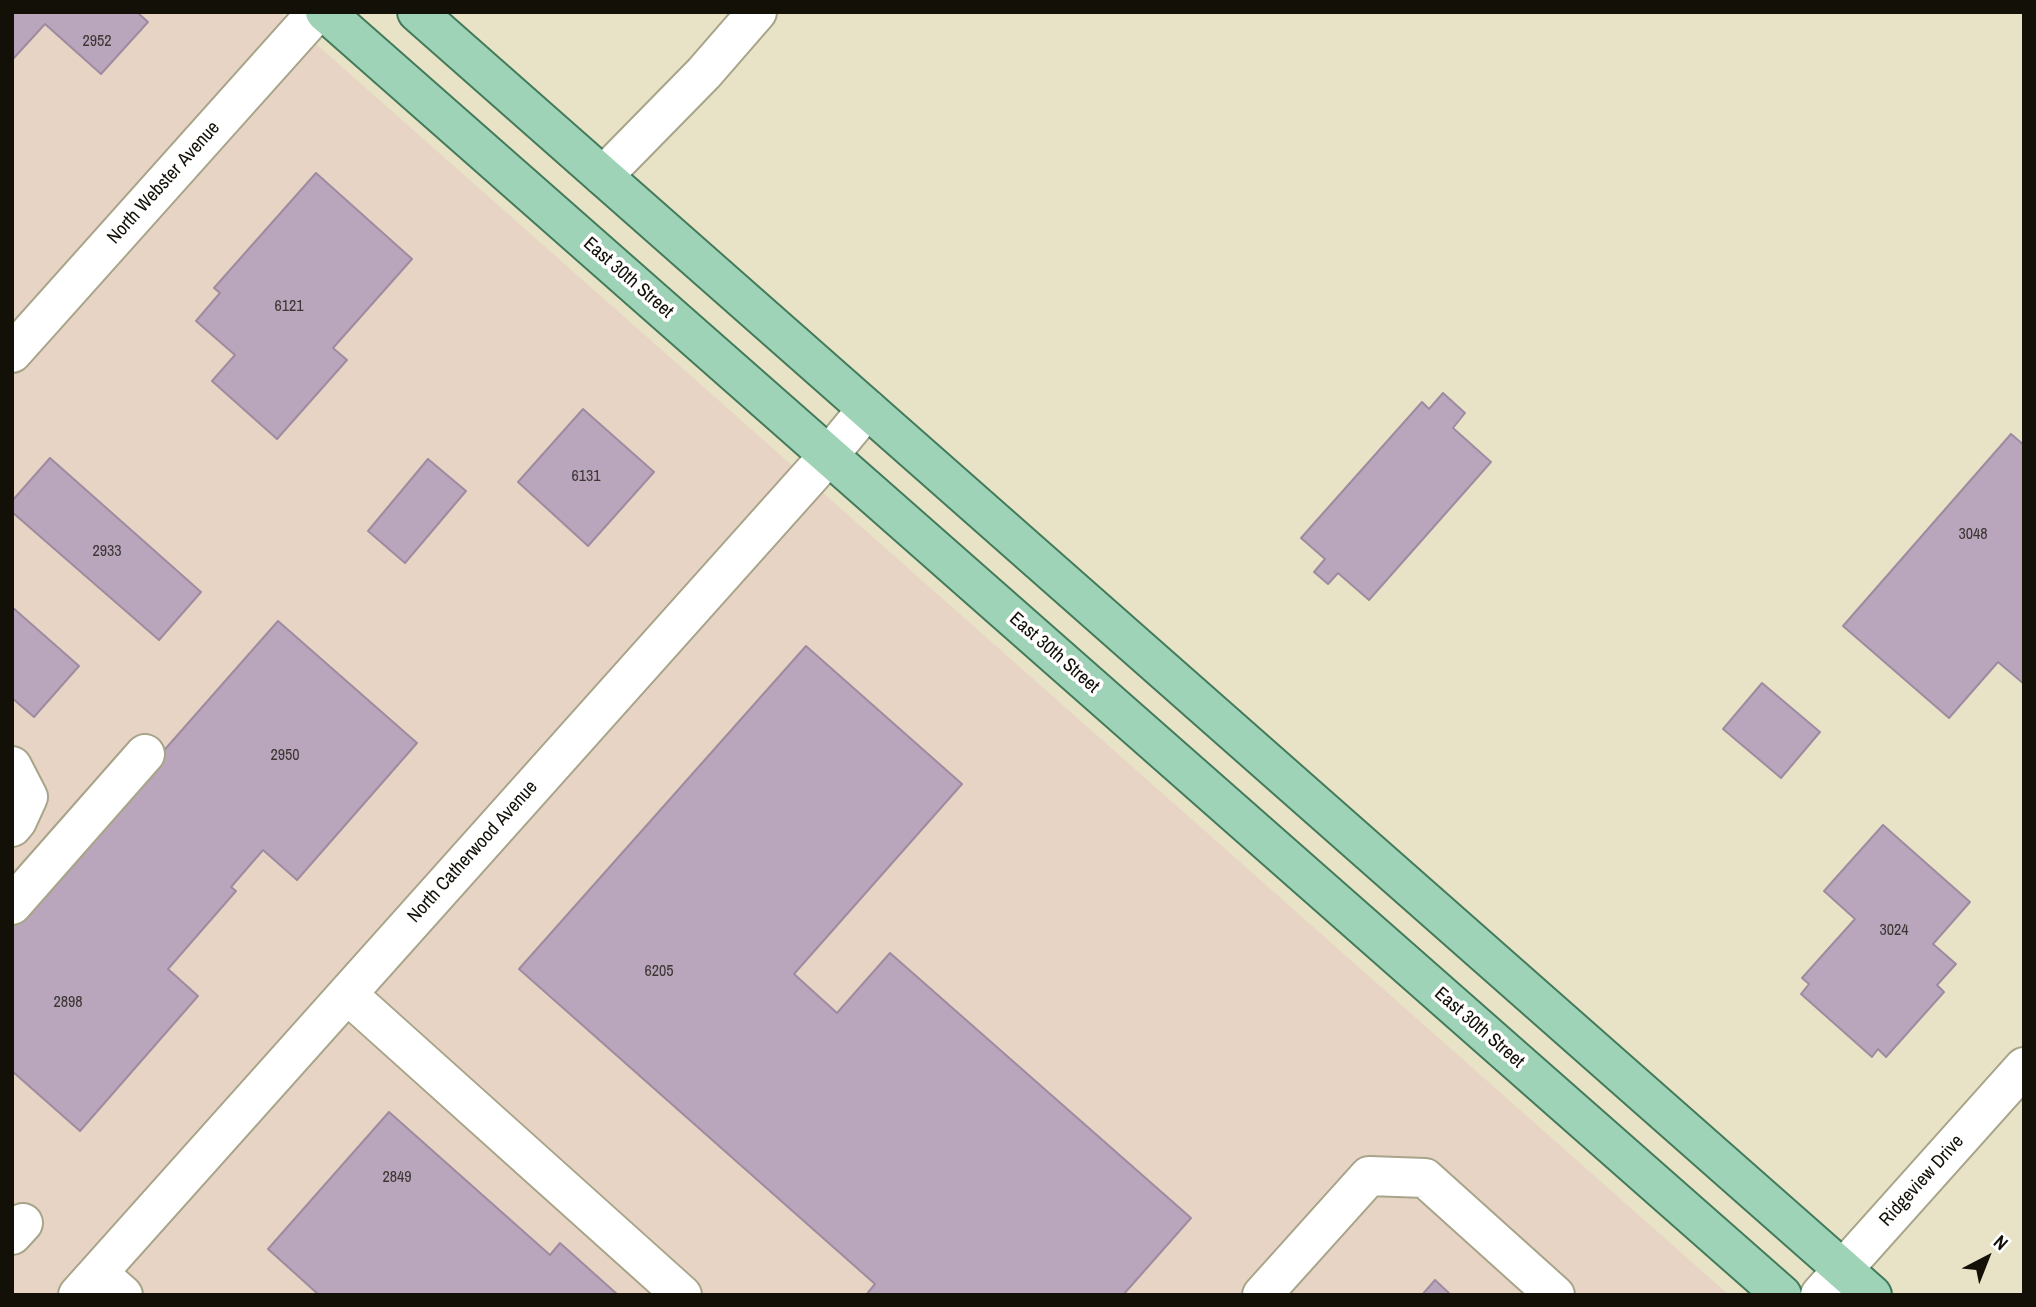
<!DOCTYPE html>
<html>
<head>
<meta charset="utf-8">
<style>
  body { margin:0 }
  #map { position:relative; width:2036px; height:1307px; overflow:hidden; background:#e8e3c7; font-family:"Archivo Narrow",sans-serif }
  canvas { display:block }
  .frame { position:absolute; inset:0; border:14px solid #121007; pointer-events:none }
  .north { position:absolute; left:1952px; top:1223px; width:70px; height:70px; -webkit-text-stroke:5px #fff; paint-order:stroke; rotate:42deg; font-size:19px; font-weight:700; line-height:28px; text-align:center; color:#121007 }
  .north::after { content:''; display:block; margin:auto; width:24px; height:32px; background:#121007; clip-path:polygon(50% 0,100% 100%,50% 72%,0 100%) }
</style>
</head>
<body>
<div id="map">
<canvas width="2036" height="1307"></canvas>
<div class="frame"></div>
<div class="north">N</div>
</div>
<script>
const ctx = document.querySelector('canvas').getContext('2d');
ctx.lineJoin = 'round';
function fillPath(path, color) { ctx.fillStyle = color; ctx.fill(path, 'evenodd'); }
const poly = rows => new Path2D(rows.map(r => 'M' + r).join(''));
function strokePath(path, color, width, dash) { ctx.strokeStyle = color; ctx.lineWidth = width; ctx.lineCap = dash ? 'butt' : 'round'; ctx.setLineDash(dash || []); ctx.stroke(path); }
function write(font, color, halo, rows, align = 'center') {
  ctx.font = font + ' "Archivo Narrow",sans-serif'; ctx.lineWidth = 7; ctx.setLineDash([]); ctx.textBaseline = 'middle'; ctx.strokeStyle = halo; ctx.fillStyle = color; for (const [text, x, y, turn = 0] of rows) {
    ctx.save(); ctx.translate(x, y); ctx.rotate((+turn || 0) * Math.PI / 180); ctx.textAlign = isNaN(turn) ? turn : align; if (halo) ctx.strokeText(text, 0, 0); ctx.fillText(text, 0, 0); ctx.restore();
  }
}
fillPath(poly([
  [12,12,280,12,1729,1295,12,1295]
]), '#e7d4c4');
const building = poly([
  [12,12,137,12,148,22,101,74,45,24,12,60,12,12],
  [316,173,412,259,333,348,347,360,277,439,212,381,235,355,196,321,220,293,214,288,316,173],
  [1443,393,1465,413,1453,428,1491,462,1369,600,1338,573,1328,584,1314,572,1325,559,1301,538,1422,402,1429,409,1443,393],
  [583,409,654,472,588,546,518,482,583,409],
  [2011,434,2024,445,2024,684,1998,662,1949,718,1843,626,2011,434],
  [50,458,201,592,159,640,12,512,12,501,50,458],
  [428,459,466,491,405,563,368,531,428,459],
  [12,607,79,666,34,717,12,698,12,607],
  [278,621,417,743,297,880,263,850,231,887,236,891,168,969,198,996,80,1131,12,1071,12,923,278,621],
  [806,646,962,784,794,974,837,1013,890,953,1191,1218,1123,1295,866,1295,875,1284,519,969,806,646],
  [1762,683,1820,732,1781,778,1723,729,1762,683],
  [1883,825,1970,902,1933,944,1956,964,1937,985,1944,992,1886,1057,1878,1049,1872,1057,1801,994,1809,984,1802,978,1855,919,1824,891,1883,825],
  [389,1112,550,1255,560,1243,618,1295,319,1295,268,1249,389,1112],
  [1435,1280,1451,1295,1422,1295,1435,1280]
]);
fillPath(building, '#baa6bc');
strokePath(building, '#9e8ba0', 2);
const minor = poly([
  [603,176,704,73,757,12],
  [12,353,317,12],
  [12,766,28,797,17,821,12,827],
  [12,905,145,754],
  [347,994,682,1295],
  [12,1235,23,1223],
  [98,1273,123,1295],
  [78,1295,829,455,867,409],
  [1262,1295,1369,1176,1425,1178,1555,1295],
  [1820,1295,2024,1067]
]);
const major = poly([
  [325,12,1782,1295],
  [417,12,1872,1295]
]);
strokePath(minor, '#a8a489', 42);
strokePath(major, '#437b5a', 42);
strokePath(minor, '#fff', 38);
strokePath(major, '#9ed3b7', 38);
write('16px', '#3c3634', null, [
  ["2952",97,42],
  ["6121",289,307],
  ["6131",586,477],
  ["3048",1973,535],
  ["2933",107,552],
  ["2950",285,756],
  ["3024",1894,931],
  ["6205",659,972],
  ["2898",68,1003],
  ["2849",397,1178]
]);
write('19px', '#121007', '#fff', [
  ["North Webster Avenue",164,183,-48],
  ["East 30th Street",628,278,41],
  ["East 30th Street",1054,653,41],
  ["North Catherwood Avenue",473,852,-48],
  ["East 30th Street",1479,1028,41],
  ["Ridgeview Drive",1922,1181,-48]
]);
</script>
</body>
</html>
